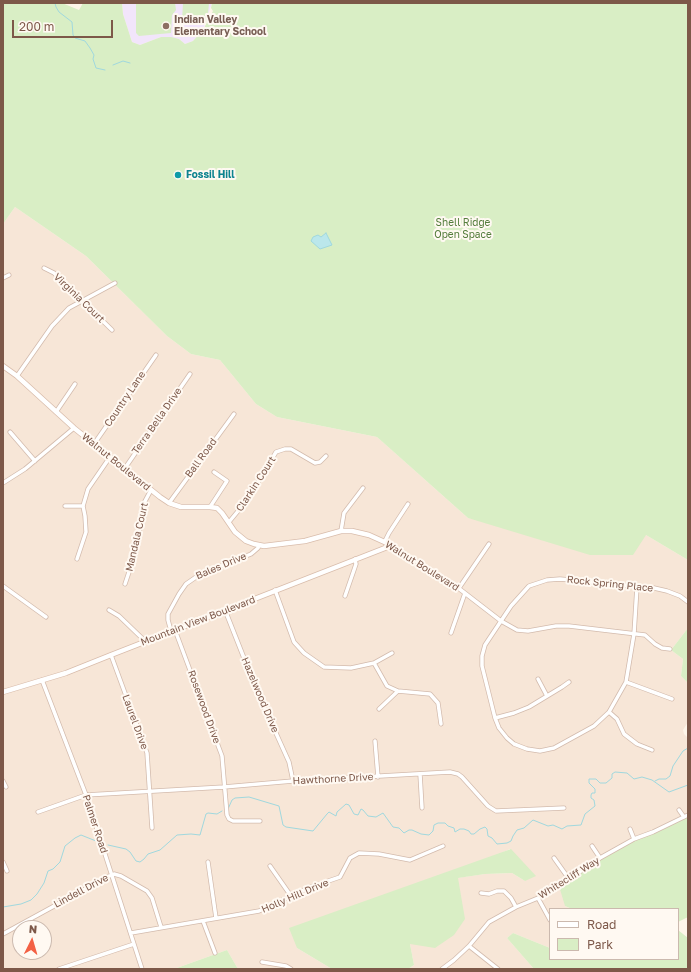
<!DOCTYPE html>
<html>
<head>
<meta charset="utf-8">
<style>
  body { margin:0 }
  #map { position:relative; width:691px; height:972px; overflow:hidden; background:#fef5e9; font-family:"Golos Text",sans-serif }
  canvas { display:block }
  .frame { position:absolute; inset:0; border:4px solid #7d5849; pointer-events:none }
  .legend { position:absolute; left:549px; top:908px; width:130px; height:52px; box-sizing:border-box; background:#fff9f2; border:1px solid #cbb9ae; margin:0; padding:5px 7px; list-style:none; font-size:12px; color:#7d5849 }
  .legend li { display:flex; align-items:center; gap:8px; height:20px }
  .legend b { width:20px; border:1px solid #cbb9ae }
  .north { position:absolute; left:12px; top:920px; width:40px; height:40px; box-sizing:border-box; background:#fff9f2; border:1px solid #cbb9ae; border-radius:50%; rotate:5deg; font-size:11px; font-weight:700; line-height:16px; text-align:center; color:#7d5849 }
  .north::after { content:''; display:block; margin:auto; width:14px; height:18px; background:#f36044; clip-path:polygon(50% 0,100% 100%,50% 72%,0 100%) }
  .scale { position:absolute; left:12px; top:20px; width:101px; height:18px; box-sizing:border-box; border:2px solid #7d5849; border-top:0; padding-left:5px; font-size:12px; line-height:14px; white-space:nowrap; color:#7d5849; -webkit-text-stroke:3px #fff9f2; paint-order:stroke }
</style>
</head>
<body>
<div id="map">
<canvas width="691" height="972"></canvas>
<div class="frame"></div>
<ul class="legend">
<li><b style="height:5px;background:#fff"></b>Road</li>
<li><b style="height:11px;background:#d9eec5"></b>Park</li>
</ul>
<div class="north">N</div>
<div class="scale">200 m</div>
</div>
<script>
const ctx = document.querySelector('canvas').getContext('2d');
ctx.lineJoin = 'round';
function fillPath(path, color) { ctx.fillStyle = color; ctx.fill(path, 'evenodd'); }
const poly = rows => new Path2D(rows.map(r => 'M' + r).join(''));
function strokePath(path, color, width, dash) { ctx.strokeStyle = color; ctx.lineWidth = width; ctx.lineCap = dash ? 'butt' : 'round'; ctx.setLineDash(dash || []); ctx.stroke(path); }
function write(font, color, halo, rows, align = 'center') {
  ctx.font = font + ' "Golos Text",sans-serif'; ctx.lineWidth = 4; ctx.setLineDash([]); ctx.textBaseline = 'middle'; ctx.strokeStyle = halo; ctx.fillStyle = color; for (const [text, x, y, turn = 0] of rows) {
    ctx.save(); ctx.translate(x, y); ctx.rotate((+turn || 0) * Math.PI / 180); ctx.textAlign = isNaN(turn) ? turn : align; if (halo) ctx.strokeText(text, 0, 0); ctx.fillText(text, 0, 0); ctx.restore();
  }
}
fillPath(poly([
  [15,207,86,256,167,336,191,354,220,360,256,404,277,417,377,437,468,518,646,535,688,560,688,628,671,650,683,659,681,676,688,683,688,722,683,730,684,734,688,738,688,815,565,906,572,909,550,909,550,948,513,933,507,938,534,969,408,969,414,965,410,944,457,878,485,874,512,873,525,881,510,849,297,948,332,969,238,969,227,950,174,969,3,969,3,224],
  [20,928,44,928,44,952,20,952]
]), '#f7e6d7');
fillPath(poly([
  [122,3,212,3,203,30,193,41,185,44,179,39,161,37,140,45,132,42,123,14]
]), '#f2e5fb');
fillPath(poly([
  [3,3,62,3,79,10,83,3,122,3,123,14,132,42,140,45,161,37,171,37,179,39,185,44,193,41,203,30,213,11,211,8,212,3,688,3,688,560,646,535,633,555,590,555,468,518,377,437,277,417,256,404,220,360,191,354,167,336,86,256,15,207,3,224],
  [136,3,175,3,176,10,172,15,171,33,139,36,136,33],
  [183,3,209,3,208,14,206,22,182,20],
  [688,628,688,683,681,676,683,659,671,650],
  [688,815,688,917,678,922,678,909,572,909,565,906,559,886,600,858,634,839],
  [511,849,536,876,525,881,512,873,485,874,458,878,465,919,454,935,435,948,410,944,414,965,408,969,332,969,297,948,289,928],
  [678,930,688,938,688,969,534,969,507,938,513,933,550,948,550,959,678,959],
  [227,950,238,969,174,969]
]), '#d9eec5');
const water = poly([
  [326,233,332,245,320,249,311,241,313,237,318,235,321,237,326,233]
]);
fillPath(water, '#bbe7eb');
strokePath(water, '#a0d8de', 1);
strokePath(poly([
  [55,3,56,7,59,12,72,22,73,35,75,38,85,41,90,48,94,55,93,59,96,68,105,70],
  [113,65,123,61,130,63],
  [655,781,659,779,666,779,670,776,673,766,683,751,688,748],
  [228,809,232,800,235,798,249,797,279,806,283,825,286,827,313,831,327,814,329,812,336,816,337,812,346,804,349,805,354,814,358,815,361,809,363,810,368,816,376,817,383,813,393,827,399,828,404,833,409,830,412,830,421,834,429,835,433,831,434,825,438,823,445,823,448,826,454,828,455,832,460,829,464,829,469,831,471,834,474,834,480,829,485,827,487,829,488,836,492,838,497,844,507,843,511,841,513,836,517,830,524,828,533,820,548,826,553,825,562,829,567,826,581,825,585,814,595,806,594,800,591,798,591,795,592,793,595,793,595,789,589,783,589,779,596,779,600,783,606,783,612,778,612,774,615,772,627,773,634,779,642,777,652,780,669,792,688,785],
  [108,845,126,849,130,852,136,861,140,862,144,859,148,854,160,850,177,835,191,834,200,835,206,814,208,813,217,814,222,811],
  [3,907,21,904,31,900,37,894,44,883,48,871,53,869,60,862,65,846,75,838,81,835,96,841]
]), '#a0d8de', 1);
const street = poly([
  [44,268,54,273,112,330],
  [3,278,9,275],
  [17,376,52,326,69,308,115,283],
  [56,412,75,384],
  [10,432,35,461],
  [94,444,156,355],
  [125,468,190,374],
  [3,483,25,469,74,428],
  [169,503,234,414],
  [65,506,83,506],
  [210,507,227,481,214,472],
  [229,522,248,499,276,452,285,449,291,449,315,463,320,462,326,456],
  [341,531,344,513,363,488],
  [385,541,389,533,408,504],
  [389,544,457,587,501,621,517,630,528,631,556,626,569,626,645,635,655,644,662,648,670,649],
  [77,559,86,532,85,516,83,506,88,489,110,457],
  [125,584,136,551,144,503,151,490],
  [3,586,46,617],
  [637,587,634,634,626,682,609,712,594,726,554,748,540,751,527,749,514,744,507,738,499,728,495,718,482,666,482,656,485,645,511,606,529,586,547,580,560,579,654,588,667,591,680,596,688,602],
  [459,588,489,544],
  [275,590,294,642,304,653,324,667,351,668,374,663,392,653],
  [345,596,354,570,356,564,355,559],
  [109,610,119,616,145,641],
  [225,610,257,691,289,762,293,781],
  [175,630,222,756,227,815,229,819,233,821,260,821],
  [171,631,168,620,168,614,179,594,186,584,199,575,251,554,258,548,259,545],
  [451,633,465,593],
  [111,655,147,753,152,828],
  [374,663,387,686,398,691,379,709],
  [538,679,547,696],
  [42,680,86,795,142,969],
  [626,682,672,699],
  [398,691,430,694,438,703,441,724],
  [609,712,617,719,624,734,637,744,652,750],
  [495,718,514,713,529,707,562,687,569,682],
  [375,741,378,777],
  [420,774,422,808],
  [3,781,6,787],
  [679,810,684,817],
  [38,812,86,795,224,787,293,781,450,772,458,774,462,777,488,806,496,811,564,808],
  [630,829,634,839],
  [592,846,600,858],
  [554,858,569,879],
  [3,862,7,871],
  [208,862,216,918],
  [270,866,291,896],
  [481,893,489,894,497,891,504,891,511,898,516,907],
  [538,898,550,920],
  [203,921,215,953],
  [131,933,259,911,308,888,340,877,350,858,359,853,379,854,410,860,443,846],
  [3,934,109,876,114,874,121,876,147,891,152,898,161,927],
  [469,946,498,969],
  [262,962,286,966,291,969],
  [59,969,134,944],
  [442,969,454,960,469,946,489,922,516,907,538,898,569,879,600,858,634,839,653,832,688,815]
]);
const secondary = poly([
  [3,366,17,376,74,428,160,497,169,503,181,507,210,507,217,508,222,513,235,532,246,541,254,544,264,546,305,541,341,531,352,531,369,535,389,544,385,548,111,655,66,673,3,692]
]);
strokePath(street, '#d3bbad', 5);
strokePath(secondary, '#d9bdac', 6);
strokePath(street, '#fff', 3.5);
strokePath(secondary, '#fff', 4.5);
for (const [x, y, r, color] of [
  [166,26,4,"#8d6e63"],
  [178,175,4,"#0f9aa8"]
]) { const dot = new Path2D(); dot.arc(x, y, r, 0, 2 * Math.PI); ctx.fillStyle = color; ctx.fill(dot); strokePath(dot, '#fff9f2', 1.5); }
write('bold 10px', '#785e54', '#fff9f2', [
  ["Indian Valley",174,20],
  ["Elementary School",174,32]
], 'left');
write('bold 10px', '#0d838f', '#fff9f2', [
  ["Fossil Hill",186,175]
], 'left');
write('10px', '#547d3c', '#fff9f2', [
  ["Shell Ridge",463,223],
  ["Open Space",463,235]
]);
write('10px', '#7d5849', '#fff9f2', [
  ["Virginia Court",79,298,44],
  ["Country Lane",125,399,-56],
  ["Terra Bella Drive",157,421,-55],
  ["Ball Road",201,458,-54],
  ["Walnut Boulevard",116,462,39],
  ["Clarkin Court",256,484,-57],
  ["Mandala Court",137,537,-77],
  ["Bales Drive",221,566,-23],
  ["Walnut Boulevard",422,566,32],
  ["Rock Spring Place",610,584,6],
  ["Mountain View Boulevard",198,621,-21],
  ["Hazelwood Drive",260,695,67],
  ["Rosewood Drive",204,707,70],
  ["Laurel Drive",135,722,70],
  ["Hawthorne Drive",333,779,-3],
  ["Palmer Road",95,824,72],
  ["Whitecliff Way",569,878,-32],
  ["Lindell Drive",81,891,-28],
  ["Holly Hill Drive",295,896,-23]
]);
</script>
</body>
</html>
